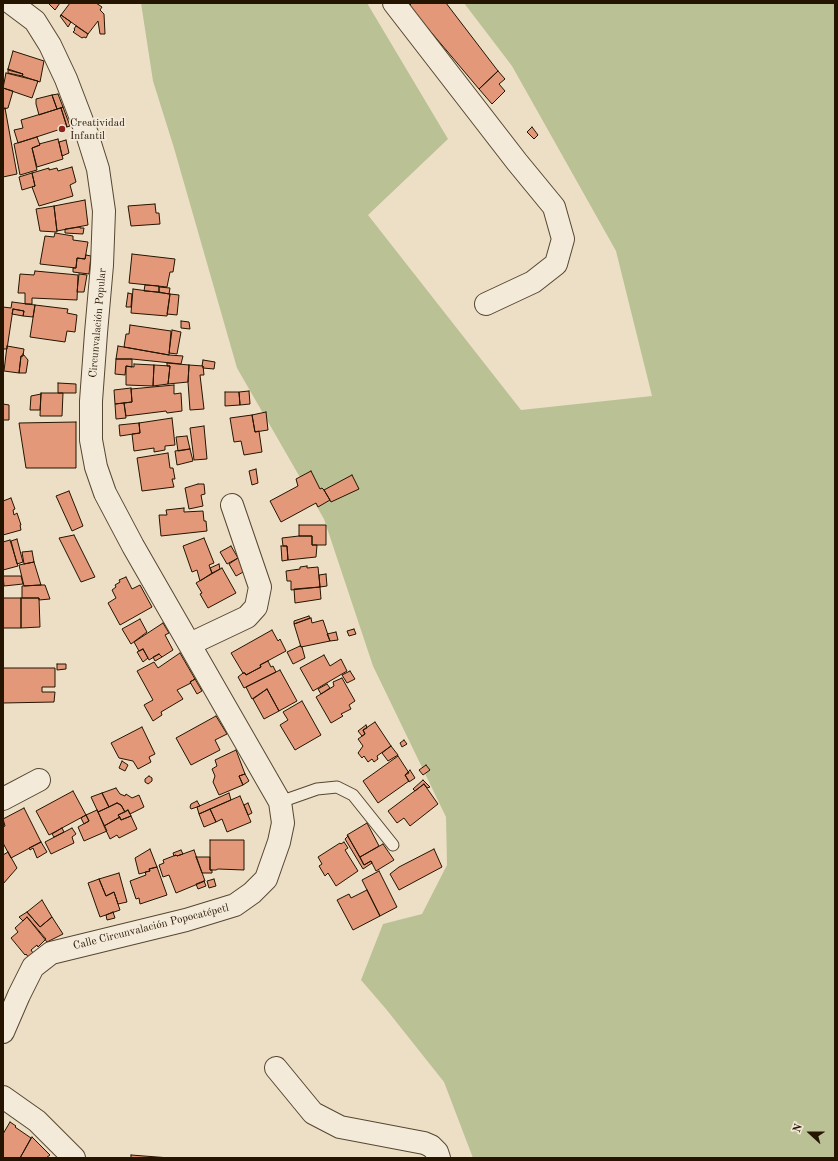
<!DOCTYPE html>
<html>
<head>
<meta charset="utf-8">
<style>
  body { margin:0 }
  #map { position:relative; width:838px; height:1161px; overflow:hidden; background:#eddfc5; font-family:"Old Standard TT",serif }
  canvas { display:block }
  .frame { position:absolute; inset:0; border:4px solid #241400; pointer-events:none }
  .north { position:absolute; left:790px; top:1113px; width:40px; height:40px; -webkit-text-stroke:3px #f3ead9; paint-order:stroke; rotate:291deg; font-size:11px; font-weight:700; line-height:16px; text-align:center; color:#241400 }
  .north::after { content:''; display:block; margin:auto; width:14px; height:18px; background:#241400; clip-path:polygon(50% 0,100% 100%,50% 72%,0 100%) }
</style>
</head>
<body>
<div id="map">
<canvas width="838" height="1161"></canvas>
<div class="frame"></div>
<div class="north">N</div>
</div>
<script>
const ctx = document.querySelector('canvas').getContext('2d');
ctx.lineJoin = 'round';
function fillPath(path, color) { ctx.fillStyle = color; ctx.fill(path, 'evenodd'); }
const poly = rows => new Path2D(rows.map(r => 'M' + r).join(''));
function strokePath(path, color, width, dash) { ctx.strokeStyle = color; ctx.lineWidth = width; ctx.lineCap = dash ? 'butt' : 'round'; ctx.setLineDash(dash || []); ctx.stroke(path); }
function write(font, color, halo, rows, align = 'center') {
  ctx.font = font + ' "Old Standard TT",serif'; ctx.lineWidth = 3.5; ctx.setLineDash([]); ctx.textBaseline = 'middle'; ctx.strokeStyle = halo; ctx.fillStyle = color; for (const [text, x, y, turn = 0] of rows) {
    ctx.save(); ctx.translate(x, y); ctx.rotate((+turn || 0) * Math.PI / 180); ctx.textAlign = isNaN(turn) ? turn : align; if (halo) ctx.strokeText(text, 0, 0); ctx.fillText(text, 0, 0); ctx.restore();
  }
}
fillPath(poly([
  [141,3,367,3,448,139,368,215,521,410,652,396,616,251,512,66,464,3,835,3,835,1158,473,1158,444,1082,386,1009,361,980,383,924,422,914,447,865,446,817,373,666,324,519,237,368,174,148,153,81]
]), '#bac194');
const building = poly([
  [48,3,60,3,55,10,48,3],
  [70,3,96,3,102,7,100,10,104,14,105,34,100,34,98,21,88,34,61,15,70,3],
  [412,3,446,3,498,71,479,89,409,6,412,3],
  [61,15,71,22,68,27,60,16,61,15],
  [76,26,88,34,86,38,84,37,82,38,73,32,75,30,74,29,76,26],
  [13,51,44,61,40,82,22,76,23,74,8,70,8,69,13,51],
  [8,69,23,74,22,76,8,73,8,69],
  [498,71,505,79,499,84,505,91,492,104,479,89,498,71],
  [6,73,38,81,32,98,3,88,6,73],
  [3,88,13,91,8,108,3,109,3,88],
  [58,94,63,107,57,109,52,95,58,94],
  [52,95,57,109,39,115,36,104,36,99,52,95],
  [63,107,70,126,67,127,61,108,63,107],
  [5,108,17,174,3,177,3,109,5,108],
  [61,108,67,127,18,143,14,130,23,128,21,120,61,108],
  [532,127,538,135,534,139,527,132,532,127],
  [37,137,40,145,32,148,37,170,20,175,14,144,37,137],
  [58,139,63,159,37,167,32,148,40,145,39,144,58,139],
  [66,140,69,153,62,156,59,142,66,140],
  [72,167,76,182,70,185,73,196,39,206,32,187,35,186,32,173,49,168,49,170,57,168,58,171,72,167],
  [32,173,35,186,22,190,19,177,32,173],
  [85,200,88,225,57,231,54,206,85,200],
  [155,204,156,213,159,213,160,224,131,226,128,206,155,204],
  [54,206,57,232,40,231,36,209,54,206],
  [80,227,80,228,84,228,83,234,65,233,65,229,80,227],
  [55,233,73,236,73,240,88,242,85,259,77,258,76,268,40,264,45,236,54,237,55,233],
  [132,254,175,259,173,272,170,272,167,287,129,283,132,254],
  [86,255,91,256,89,274,73,272,73,268,76,268,77,258,85,259,86,255],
  [35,271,78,275,77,300,32,298,32,304,25,304,25,293,18,293,20,274,34,275,35,271],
  [79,274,87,275,84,292,77,292,79,274],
  [145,285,159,286,159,292,144,291,145,285],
  [159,287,170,288,169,294,159,292,159,287],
  [133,289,170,294,167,316,131,313,133,289],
  [128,293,132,294,131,307,126,307,128,293],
  [170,294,179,295,177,315,167,314,170,294],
  [12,302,35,305,33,317,23,316,24,311,13,309,7,349,3,349,3,307,11,308,12,302],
  [35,305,68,309,67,313,77,315,75,332,67,331,65,342,30,337,35,305],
  [13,309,24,311,23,316,12,314,13,309],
  [181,321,189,322,190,329,181,328,181,321],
  [130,325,171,331,169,355,124,347,126,334,129,334,130,325],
  [172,330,181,332,177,354,169,353,172,330],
  [7,346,24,349,23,356,21,356,19,373,4,371,7,346],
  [118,346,169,355,183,356,181,364,132,359,116,359,118,346],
  [23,354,28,360,26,373,19,373,21,356,23,356,23,354],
  [116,359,132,359,132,367,126,366,125,375,115,374,116,359],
  [203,360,215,362,214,369,203,368,203,366,202,366,203,360],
  [167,363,189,365,188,382,168,384,170,366,167,366,167,363],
  [134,364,154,365,153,386,126,385,126,366,134,367,134,364],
  [154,365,170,366,168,384,153,386,154,365],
  [189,365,203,366,204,375,200,375,204,409,190,410,188,382,189,365],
  [58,383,76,384,76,393,58,393,58,383],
  [174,385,174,394,181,393,182,411,167,413,166,411,126,416,124,403,132,402,131,389,174,385],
  [131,388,132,402,115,404,114,390,131,388],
  [249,391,250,404,240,405,239,392,249,391],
  [225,392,239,392,240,405,225,406,225,392],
  [41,393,63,393,62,416,40,416,41,393],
  [41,394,40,410,30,410,31,396,41,394],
  [124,403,126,418,116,419,115,404,124,403],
  [3,404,9,405,9,420,3,420,3,404],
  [266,412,268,430,255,432,252,415,266,412],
  [252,415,255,432,259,431,262,452,244,455,241,441,234,442,230,418,252,415],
  [172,418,175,445,165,446,165,450,154,452,154,448,134,451,132,434,140,433,139,423,172,418],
  [76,422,76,468,26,468,19,423,76,422],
  [139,423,140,433,120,436,119,425,139,423],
  [204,426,207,459,194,460,190,428,204,426],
  [187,436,190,449,178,451,176,437,187,436],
  [190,449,193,461,177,465,175,451,190,449],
  [168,453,170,468,173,468,175,479,172,479,174,487,142,491,137,458,168,453],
  [256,469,258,483,252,485,249,471,256,469],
  [311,471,320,489,322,488,324,490,330,500,318,507,316,503,281,522,270,501,298,486,296,479,311,471],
  [352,475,359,489,331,502,324,490,352,475],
  [198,484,204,484,205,494,201,495,203,506,189,509,185,488,198,484],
  [69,491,83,526,72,531,56,496,69,491],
  [11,498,15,509,13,510,14,515,17,513,21,525,20,525,21,530,3,535,3,501,11,498],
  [184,508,184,512,203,511,204,521,206,521,207,531,161,536,159,515,167,515,166,510,184,508],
  [299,525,326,525,326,545,312,545,312,536,299,536,299,525],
  [74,535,95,577,81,582,59,538,74,535],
  [299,536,312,536,312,545,317,545,316,557,288,560,287,546,283,546,282,538,299,536],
  [204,538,214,563,209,565,212,573,200,581,197,570,192,572,183,546,204,538],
  [17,539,23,562,17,564,11,541,17,539],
  [10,540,18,566,3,570,3,542,10,540],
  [231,546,238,558,227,564,220,552,231,546],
  [281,546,287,546,288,560,282,561,281,546],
  [32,551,34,562,24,564,22,552,32,551],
  [238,558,245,571,236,576,229,564,238,558],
  [34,562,41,585,24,586,19,565,34,562],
  [219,564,220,569,212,573,210,568,219,564],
  [307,566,307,568,318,567,320,587,291,590,291,581,287,581,286,571,300,569,300,567,307,566],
  [222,568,236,593,208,608,200,594,202,593,196,583,222,568],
  [326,574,327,586,320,587,319,575,326,574],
  [3,576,21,576,23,584,4,586,3,576],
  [126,577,132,589,140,585,152,607,120,625,108,603,116,598,112,590,116,587,115,585,120,582,119,580,126,577],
  [41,585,45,585,50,599,39,600,39,598,22,598,22,586,41,585],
  [320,587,321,599,295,603,294,589,320,587],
  [3,598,21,598,21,628,3,628,3,598],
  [21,598,39,598,40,627,21,628,21,598],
  [309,616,310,618,294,624,294,621,309,616],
  [311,618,312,623,323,620,330,641,301,647,294,624,311,618],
  [140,619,147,632,131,644,122,629,140,619],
  [163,623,169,633,165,635,173,650,162,657,159,654,149,660,143,649,139,651,134,642,163,623],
  [354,629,356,634,349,636,347,631,354,629],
  [272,630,278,641,280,639,286,651,260,665,261,667,246,675,245,673,243,673,231,653,272,630],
  [336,632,338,640,330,641,327,634,336,632],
  [300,646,302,647,305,658,293,664,287,652,300,646],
  [143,649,148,658,143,662,137,652,143,649],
  [180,653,195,679,190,682,191,683,177,690,183,699,161,712,162,715,153,721,144,705,153,700,137,671,154,662,158,668,180,653],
  [159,654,162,657,155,661,153,657,159,654],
  [324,655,330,666,341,659,347,671,313,691,300,668,324,655],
  [268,661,271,667,273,666,276,672,244,688,238,677,243,673,245,673,246,675,261,667,260,665,268,661],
  [57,664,66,664,66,669,57,670,57,664],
  [3,668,55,668,55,687,42,687,42,692,55,692,54,702,3,703,3,668],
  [280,670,297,701,279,711,267,689,252,699,246,687,280,670],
  [350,671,355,679,347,683,342,675,350,671],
  [342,678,355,701,349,705,351,709,341,714,343,716,331,723,316,697,334,686,333,682,342,678],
  [195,679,202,691,197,694,190,682,195,679],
  [327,684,330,688,321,694,318,689,327,684],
  [267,689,279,711,264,719,253,699,267,689],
  [302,701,321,735,295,750,280,725,288,720,283,712,302,701],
  [216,716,227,734,215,740,220,750,191,765,176,738,216,716],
  [375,722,391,746,377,756,378,759,374,762,372,759,368,762,364,756,362,758,358,753,363,746,358,739,365,734,363,730,375,722],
  [366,725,367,728,363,730,365,734,362,736,358,731,366,725],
  [142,727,155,754,149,757,151,762,138,769,133,761,119,758,111,743,142,727],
  [404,740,407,744,402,747,400,743,404,740],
  [391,746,398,755,388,761,382,753,391,746],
  [236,750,245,774,239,776,243,785,219,795,213,782,215,776,212,769,217,766,215,760,236,750],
  [398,756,409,773,405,775,409,781,378,803,363,781,398,756],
  [122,761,128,765,125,771,119,768,122,761],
  [426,765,430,770,423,775,419,770,426,765],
  [410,770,415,778,409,782,405,775,410,770],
  [245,774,249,781,243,785,239,776,245,774],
  [149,776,152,778,152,781,148,784,145,782,145,779,149,776],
  [423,780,430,787,427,788,424,784,415,791,413,789,423,780],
  [424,784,438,804,410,826,404,818,397,823,388,811,424,784],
  [116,788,120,794,125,796,126,794,132,798,139,795,144,807,130,814,128,810,125,812,121,805,117,803,109,807,102,793,116,788],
  [73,791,86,815,49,835,36,811,73,791],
  [102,793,109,807,98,812,91,797,102,793],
  [229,793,231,800,199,814,197,807,229,793],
  [240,796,251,822,227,832,222,819,216,822,210,809,240,796],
  [197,801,200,806,191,809,190,807,191,804,197,801],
  [117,803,121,805,125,812,118,815,120,817,104,826,98,812,117,803],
  [248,803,252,813,248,815,244,805,248,803],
  [24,808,41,842,11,858,3,843,3,827,5,826,3,819,24,808],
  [210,809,216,822,204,827,199,814,210,809],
  [97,810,107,831,84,841,78,827,89,821,86,815,97,810],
  [128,810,131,816,121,820,118,815,128,810],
  [86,815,89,821,84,824,81,818,86,815],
  [131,816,137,829,119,838,117,835,110,839,104,826,120,817,121,820,131,816],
  [367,823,379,846,360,857,347,835,367,823],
  [62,828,64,832,54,837,52,834,62,828],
  [72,828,76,834,72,837,74,843,51,854,45,842,72,828],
  [348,836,364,865,371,861,372,863,363,869,345,839,348,836],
  [210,840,244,840,244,870,218,869,216,870,210,870,210,840],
  [41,842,47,852,37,858,33,848,30,850,29,848,41,842],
  [344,842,348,848,345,850,358,871,336,886,328,873,325,876,319,866,322,864,318,857,340,843,341,844,344,842],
  [383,844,394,860,376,871,371,861,364,865,360,857,383,844],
  [150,849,157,867,149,869,150,871,139,874,135,858,150,849],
  [434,849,442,867,399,890,390,874,399,867,434,849],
  [181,850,183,854,177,856,176,855,174,856,173,853,181,850],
  [194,850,205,881,176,893,169,875,163,877,159,865,164,863,163,860,176,855,177,856,194,850],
  [8,852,17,868,3,884,3,855,8,852],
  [196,857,210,857,210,870,212,870,212,873,202,873,196,857],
  [157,867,167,895,140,904,139,898,136,899,130,881,146,875,145,872,150,871,149,869,157,867],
  [379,871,397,907,380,916,362,880,379,871],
  [119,873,127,902,118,904,114,892,106,896,99,879,119,873],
  [99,879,106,896,114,892,120,910,100,917,88,883,99,879],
  [214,879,216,886,209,888,207,881,214,879],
  [204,881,206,886,198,889,196,884,204,881],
  [367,890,380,916,353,930,337,900,349,894,351,898,367,890],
  [42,900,52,917,40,927,27,912,42,900],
  [27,912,40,927,52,917,63,934,47,942,27,917,23,921,19,917,27,912],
  [113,912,115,918,107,920,106,915,113,912],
  [27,917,46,939,38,947,37,945,31,950,33,953,29,958,26,954,25,955,11,938,18,932,15,928,27,917],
  [10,1122,16,1126,15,1127,31,1138,20,1158,3,1158,3,1134,10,1122],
  [32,1137,50,1155,46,1158,20,1158,32,1137],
  [131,1155,170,1158,131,1158,131,1155]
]);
fillPath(building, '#e29879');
strokePath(building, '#241400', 1);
const service = poly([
  [280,802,317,789,337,787,353,795,393,845]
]);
const minor = poly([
  [394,3,517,162,554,207,563,239,556,264,533,282,486,304],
  [190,644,247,617,256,607,260,587,232,505],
  [3,799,39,780],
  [3,1032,19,995,33,967,51,953,186,920,235,905,252,893,266,879,279,842,283,823,280,802,133,546,105,493,96,467,91,440,91,401,96,333,102,265,104,211,98,169,87,134,66,79,50,45,35,21,11,3],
  [276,1068,313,1113,340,1127,424,1143,431,1146,437,1152,439,1158],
  [3,1097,37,1121,74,1158]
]);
strokePath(service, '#564731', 13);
strokePath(minor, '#564731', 24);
strokePath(service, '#f3ead9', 11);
strokePath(minor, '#f3ead9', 22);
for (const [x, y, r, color] of [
  [62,129,4,"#8f2418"]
]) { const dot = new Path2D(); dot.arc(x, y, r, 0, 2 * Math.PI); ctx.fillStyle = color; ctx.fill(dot); strokePath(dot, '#f3ead9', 1.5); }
write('11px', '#241400', '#f3ead9', [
  ["Creatividad",70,123],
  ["Infantil",70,136]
], 'left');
write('11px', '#241400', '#f3ead9', [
  ["Circunvalación Popular",98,323,-85],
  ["Calle Circunvalación Popocatépetl",151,927,-14]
]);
</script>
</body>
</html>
